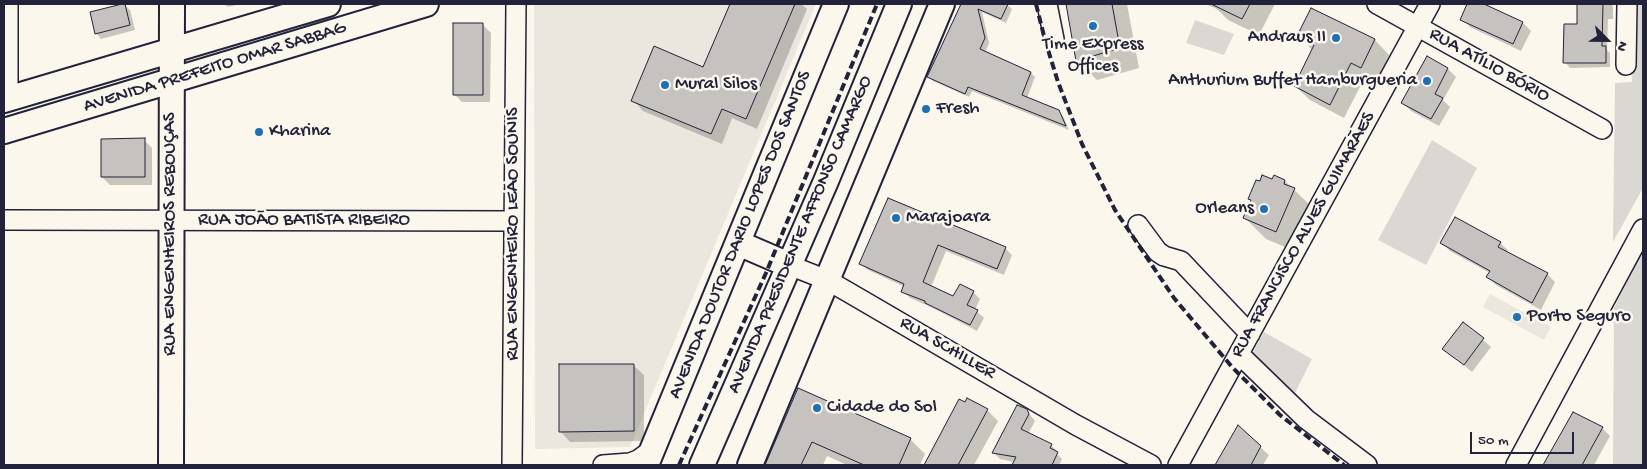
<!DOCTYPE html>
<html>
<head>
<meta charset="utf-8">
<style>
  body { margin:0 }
  #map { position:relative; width:1647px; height:469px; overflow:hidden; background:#fbf7ec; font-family:"Gochi Hand",sans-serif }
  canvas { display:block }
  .frame { position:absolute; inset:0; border:5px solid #22223b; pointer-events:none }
  .north { position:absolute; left:1582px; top:15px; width:50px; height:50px; -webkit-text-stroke:4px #fbf7ec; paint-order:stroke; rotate:113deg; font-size:14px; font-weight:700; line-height:20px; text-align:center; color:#22223b }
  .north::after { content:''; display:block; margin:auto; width:18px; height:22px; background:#22223b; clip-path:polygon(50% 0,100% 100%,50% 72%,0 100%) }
  .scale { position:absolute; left:1470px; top:432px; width:104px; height:22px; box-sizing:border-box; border:2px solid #22223b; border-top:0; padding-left:6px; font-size:15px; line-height:18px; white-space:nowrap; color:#22223b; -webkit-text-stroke:4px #fbf7ec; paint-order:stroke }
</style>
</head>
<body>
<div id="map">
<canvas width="1647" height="469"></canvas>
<div class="frame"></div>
<div class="north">N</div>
<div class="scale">50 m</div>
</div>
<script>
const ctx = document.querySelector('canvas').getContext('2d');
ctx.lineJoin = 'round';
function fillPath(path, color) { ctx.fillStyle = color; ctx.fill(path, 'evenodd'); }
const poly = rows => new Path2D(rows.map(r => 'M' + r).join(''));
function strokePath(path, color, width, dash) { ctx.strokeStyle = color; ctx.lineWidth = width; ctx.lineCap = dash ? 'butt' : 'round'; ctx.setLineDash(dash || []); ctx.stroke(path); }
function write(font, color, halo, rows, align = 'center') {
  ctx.font = font + ' "Gochi Hand",sans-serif'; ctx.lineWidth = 5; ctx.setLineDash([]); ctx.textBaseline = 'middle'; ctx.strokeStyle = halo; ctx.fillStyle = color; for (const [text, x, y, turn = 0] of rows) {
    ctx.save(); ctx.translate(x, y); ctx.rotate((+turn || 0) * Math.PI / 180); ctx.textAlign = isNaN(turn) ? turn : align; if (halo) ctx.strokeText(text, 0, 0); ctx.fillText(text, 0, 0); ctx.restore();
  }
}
fillPath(poly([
  [534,4,816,4,630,447,535,449],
  [1490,294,1551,327,1544,340,1483,307]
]), '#ebe7df');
fillPath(poly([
  [1634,4,1643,4,1643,188,1613,242,1615,83,1632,82],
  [1195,20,1234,34,1224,55,1186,43],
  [1432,140,1477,168,1426,265,1378,240],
  [1643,250,1643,465,1613,465,1614,308],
  [1264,332,1312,359,1295,393,1252,354]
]), '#dbd8d3');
fillPath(poly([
  [124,4,130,10,135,30,101,39,96,33],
  [224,4,240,4,228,7],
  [731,4,801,4,807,9,757,129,732,118,722,144,643,111,633,100,704,69],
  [962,4,1006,4,1012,9,1006,23,982,12,989,43,985,53,1031,73,1035,77,1027,98,1058,111,1063,116,1069,130,972,91,969,97,933,81,928,76],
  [1067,4,1127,4,1139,68,1097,80,1077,60],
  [1205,4,1275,4,1259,35,1228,20,1217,9],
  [1469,4,1481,4,1523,23,1531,31,1521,51,1470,27,1462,19],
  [1579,4,1610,4,1613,6,1613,19,1608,19,1607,50,1610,53,1610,67,1570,68,1565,62,1578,26],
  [1312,9,1375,40,1389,55,1376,82,1365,77,1344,118,1310,100,1295,86,1313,51,1299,36],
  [483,25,491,33,490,102,462,102,454,94],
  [1448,69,1456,77,1443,100,1450,107,1439,126,1411,111,1403,103],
  [144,140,152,148,152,185,110,185,102,177],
  [1273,181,1285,181,1315,210,1297,252,1266,239,1245,218],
  [889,200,1005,248,1012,255,1004,275,946,251,931,287,954,298,973,292,980,299,975,310,984,318,977,331,931,307,910,298,903,291,905,287,868,270,861,264],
  [1442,243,1500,243,1508,250,1507,253,1547,274,1555,282,1541,310,1496,285,1488,277,1490,273,1450,251],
  [1464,323,1491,347,1472,372,1444,349],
  [633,365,644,375,644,441,570,442,560,431],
  [799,390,910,439,925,454,920,465,847,465,827,456,823,465,766,465],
  [960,401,987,410,998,421,974,465,925,465],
  [1026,410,1035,421,1028,434,1051,445,1057,451,1056,453,1062,459,1059,465,1012,465,1014,462,1000,459,994,453],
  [1238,427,1269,455,1263,465,1217,465],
  [1602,428,1610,436,1594,465,1545,465,1551,453]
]), '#0003');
const building = poly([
  [122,4,125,4,130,25,95,34,90,12,122,4],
  [730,4,795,4,746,119,722,109,711,134,631,101,654,46,703,67,730,4],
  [961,4,1008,4,1001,19,978,9,985,38,980,49,1031,72,1022,95,1059,110,1066,126,968,87,965,94,927,77,961,4],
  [1066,4,1112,4,1120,48,1076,61,1066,4],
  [1211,4,1250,4,1242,19,1211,4],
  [1467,4,1484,4,1523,22,1513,44,1460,20,1467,4],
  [1577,4,1603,4,1602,46,1606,46,1606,63,1563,63,1564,24,1577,24,1577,4],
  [1311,8,1375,39,1361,68,1351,63,1330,105,1294,86,1314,45,1297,36,1311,8],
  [453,23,483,23,483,95,453,95,453,23],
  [1427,56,1448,68,1435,94,1443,98,1431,119,1401,103,1427,56],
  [145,138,145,177,101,177,101,139,145,138],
  [1262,175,1272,179,1274,175,1285,180,1284,184,1295,188,1276,232,1243,218,1251,200,1248,199,1256,180,1260,181,1262,175],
  [888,198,1006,247,997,269,938,245,923,282,953,296,960,284,974,291,967,305,978,310,970,325,925,303,925,301,901,292,904,284,859,264,888,198],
  [1455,217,1501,242,1498,247,1548,273,1532,303,1486,277,1490,271,1440,243,1455,217],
  [1463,322,1484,338,1464,365,1442,349,1463,322],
  [559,364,634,364,634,431,559,432,559,364],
  [798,388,911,438,899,465,864,465,812,442,801,465,765,465,798,388],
  [967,398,988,409,958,465,924,465,959,399,965,402,967,398],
  [1017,405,1027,409,1029,414,1021,429,1052,444,1050,448,1058,452,1052,465,1012,465,1016,457,992,453,1017,405],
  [1573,412,1603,427,1582,465,1543,465,1573,412],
  [1238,425,1261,446,1251,465,1215,465,1238,425]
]);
fillPath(building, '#c6c2c0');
strokePath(building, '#22223b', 1);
const minor = poly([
  [1047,4,1054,39],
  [1377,4,1602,129],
  [1626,65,1627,4],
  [8,99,8,4],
  [4,220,514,221],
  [1138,225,1158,252,1164,256,1181,261,1250,334],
  [789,265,827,280,848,292,1076,425,1151,465],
  [1239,354,1306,419,1367,465],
  [512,465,516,4],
  [603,465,630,463,638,460,652,450],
  [1178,465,1430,4],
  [1516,465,1643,229]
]);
const major = poly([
  [4,100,328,4],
  [4,131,426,4],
  [738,243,789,265],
  [171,465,172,4],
  [646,465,836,4],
  [702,465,826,181,899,4],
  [750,465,942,4]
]);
strokePath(minor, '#22223b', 22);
strokePath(major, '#22223b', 28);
strokePath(minor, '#fbf7ec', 19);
strokePath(major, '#fbf7ec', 24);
strokePath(poly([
  [1036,4,1045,40,1058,82,1082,144,1115,210,1174,298,1232,367,1280,415,1344,465],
  [679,465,766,273,877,4]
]), '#22223b', 4, [8, 4]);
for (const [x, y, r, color] of [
  [1093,26,5,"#1f6fb2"],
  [1336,38,5,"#1f6fb2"],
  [1427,81,5,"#1f6fb2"],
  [665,85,5,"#1f6fb2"],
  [926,109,5,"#1f6fb2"],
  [259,132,5,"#1f6fb2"],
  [1264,209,5,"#1f6fb2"],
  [896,218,5,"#1f6fb2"],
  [1517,317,5,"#1f6fb2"],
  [817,408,5,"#1f6fb2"]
]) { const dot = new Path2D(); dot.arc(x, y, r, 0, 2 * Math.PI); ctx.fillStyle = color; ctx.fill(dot); strokePath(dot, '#fbf7ec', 2); }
write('19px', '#22223b', '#fbf7ec', [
  ["Andraus II",1326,38,"right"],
  ["Time Express",1093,45,"center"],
  ["Offices",1093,67,"center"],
  ["Anthurium Buffet Hamburgueria",1417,81,"right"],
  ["Mural Silos",675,85],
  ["Fresh",936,109],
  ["Kharina",269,132],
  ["Orleans",1254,209,"right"],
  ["Marajoara",906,218],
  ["Porto Seguro",1527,317],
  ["Cidade do Sol",827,408]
], 'left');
write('19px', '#22223b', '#fbf7ec', [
  ["RUA ATÍLIO BÓRIO",1489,66,29],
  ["AVENIDA PREFEITO OMAR SABBAG",215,68,-17],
  ["RUA JOÃO BATISTA RIBEIRO",304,221],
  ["RUA ENGENHEIROS REBOUÇAS",171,234,-90],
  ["RUA ENGENHEIRO LEÃO SOUNIS",514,234,-90],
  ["AVENIDA DOUTOR DARIO LOPES DOS SANTOS",741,235,-68],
  ["AVENIDA PRESIDENTE AFFONSO CAMARGO",801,235,-67],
  ["RUA FRANCISCO ALVES GUIMARÃES",1304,235,-61],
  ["RUA SCHILLER",947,349,30]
]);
</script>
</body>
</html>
